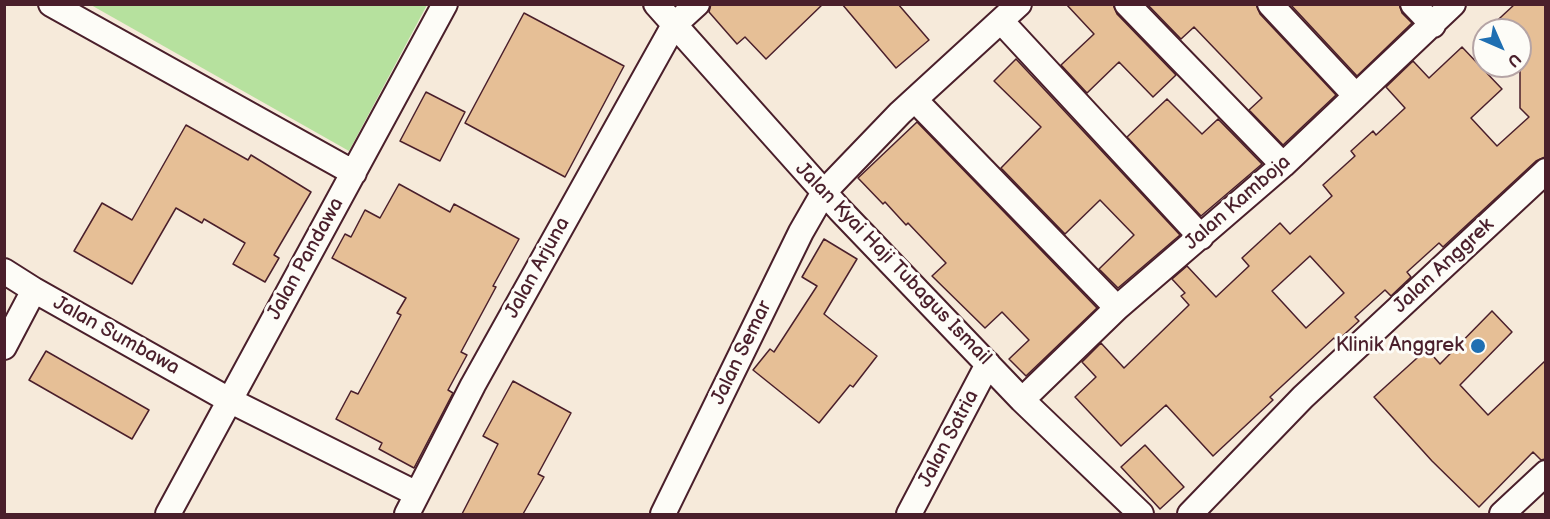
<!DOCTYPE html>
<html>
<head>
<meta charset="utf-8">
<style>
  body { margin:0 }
  #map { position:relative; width:1550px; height:519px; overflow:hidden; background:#f6eada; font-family:"Balsamiq Sans",sans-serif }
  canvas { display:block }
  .frame { position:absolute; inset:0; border:6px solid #4a1f2b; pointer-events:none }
  .north { position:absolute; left:1472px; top:18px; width:60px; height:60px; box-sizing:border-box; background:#fdfcf7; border:2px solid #b5a4a5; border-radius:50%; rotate:135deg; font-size:16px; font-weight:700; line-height:24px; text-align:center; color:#4a1f2b }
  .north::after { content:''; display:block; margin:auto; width:21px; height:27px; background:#1f6fb2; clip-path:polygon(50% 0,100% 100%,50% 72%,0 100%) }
</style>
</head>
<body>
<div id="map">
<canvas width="1550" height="519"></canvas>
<div class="frame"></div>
<div class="north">U</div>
</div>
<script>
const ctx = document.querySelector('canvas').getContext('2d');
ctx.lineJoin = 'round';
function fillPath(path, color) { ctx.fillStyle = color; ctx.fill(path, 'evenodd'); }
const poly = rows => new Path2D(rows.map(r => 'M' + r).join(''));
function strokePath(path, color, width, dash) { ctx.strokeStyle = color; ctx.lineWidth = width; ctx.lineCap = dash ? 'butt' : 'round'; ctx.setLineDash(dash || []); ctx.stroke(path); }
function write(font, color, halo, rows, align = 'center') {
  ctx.font = font + ' "Balsamiq Sans",sans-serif'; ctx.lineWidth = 6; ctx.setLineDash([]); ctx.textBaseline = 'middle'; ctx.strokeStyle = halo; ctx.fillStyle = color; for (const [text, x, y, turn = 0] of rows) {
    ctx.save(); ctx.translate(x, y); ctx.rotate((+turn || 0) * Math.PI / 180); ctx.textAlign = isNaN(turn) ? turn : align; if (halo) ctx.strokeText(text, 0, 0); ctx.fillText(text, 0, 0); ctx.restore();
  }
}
fillPath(poly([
  [91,5,427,5,349,151]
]), '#b6e19e');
const building = poly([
  [711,4,823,4,766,59,745,37,737,44,709,12,711,4],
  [842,4,898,4,929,40,896,68,842,4],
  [1066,4,1113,4,1117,14,1176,75,1153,97,1119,62,1087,93,1061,65,1094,34,1066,4],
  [1147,4,1256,4,1260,14,1336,95,1283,145,1249,110,1262,98,1194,27,1181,39,1147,4],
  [1290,4,1399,4,1402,13,1412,23,1357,76,1290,4],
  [1515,4,1545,4,1545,157,1536,161,1443,247,1439,243,1407,272,1411,277,1391,296,1385,290,1355,317,1359,321,1337,341,1334,338,1270,397,1273,400,1213,456,1166,405,1121,446,1075,397,1096,377,1082,362,1101,343,1124,368,1189,305,1181,296,1185,293,1172,279,1187,266,1216,297,1249,266,1242,258,1280,223,1290,234,1332,196,1323,185,1355,156,1351,151,1373,131,1376,135,1405,108,1386,87,1413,61,1429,78,1462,47,1502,89,1471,118,1497,146,1529,117,1520,108,1520,30,1487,30,1515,4],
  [1310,256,1344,293,1306,328,1272,291,1310,256],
  [524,13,624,66,565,177,465,123,524,13],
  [1016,59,1180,235,1118,288,1099,269,1134,235,1100,200,1065,234,1001,168,1041,127,994,81,1016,59],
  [426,92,465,112,440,161,400,141,426,92],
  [1167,99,1202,134,1218,119,1262,164,1201,216,1127,137,1167,99],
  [917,122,1097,308,1026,376,1009,359,1029,340,1002,312,985,328,932,276,946,263,908,223,906,225,885,202,883,204,858,178,917,122],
  [186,125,248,160,251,155,311,192,274,255,279,258,265,282,233,264,245,243,204,219,202,223,176,208,132,284,74,251,102,203,132,220,186,125],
  [399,184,450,212,454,204,519,239,493,286,496,287,461,352,467,355,448,390,453,393,414,468,379,449,382,443,336,419,351,391,358,394,401,315,397,313,406,298,332,258,345,234,351,237,365,210,380,218,399,184],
  [824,239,857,259,824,314,877,356,853,387,850,385,819,423,753,370,770,349,774,352,817,286,802,277,824,239],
  [1492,311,1512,332,1460,385,1488,415,1545,361,1545,459,1541,460,1533,452,1479,507,1432,461,1374,397,1427,349,1440,364,1492,311],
  [46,351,149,410,132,439,29,380,46,351],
  [513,381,571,413,538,474,544,477,523,514,462,514,498,444,483,436,513,381],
  [1145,445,1184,487,1160,509,1121,467,1145,445]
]);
fillPath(building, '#e6bf96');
strokePath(building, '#4a1f2b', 1.5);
const minor = poly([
  [51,4,354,173],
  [656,4,840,210,1022,400,1141,514],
  [1127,4,1283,165],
  [1270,4,1356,96],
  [1413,4,1433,25],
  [1001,21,1201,237],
  [915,100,1117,308],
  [4,271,34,290,229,400,417,494],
  [4,347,34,290],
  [1022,400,1117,308,1283,165,1453,4],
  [168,514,445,4],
  [407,514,473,385,674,25,697,4],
  [663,514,801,232,824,192,900,113,1019,4],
  [909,514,988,364],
  [1190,514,1303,397,1546,171],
  [1502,514,1546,473]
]);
strokePath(minor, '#4a1f2b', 28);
strokePath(minor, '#fdfcf7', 24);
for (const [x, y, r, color] of [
  [1478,346,8,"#1f6fb2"]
]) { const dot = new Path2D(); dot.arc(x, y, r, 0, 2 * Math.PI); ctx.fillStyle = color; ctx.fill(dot); strokePath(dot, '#fdfcf7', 2); }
write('20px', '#4a1f2b', '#fdfcf7', [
  ["Jalan Kamboja",1238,203,-41],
  ["Jalan Pandawa",306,259,-61],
  ["Jalan Kyai Haji Tubagus Ismail",893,264,46],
  ["Jalan Anggrek",1444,266,-43],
  ["Jalan Arjuna",538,268,-61],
  ["Jalan Sumbawa",116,336,29],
  ["Jalan Semar",742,353,-64],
  ["Jalan Satria",949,439,-62]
]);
write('20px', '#4a1f2b', '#fdfcf7', [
  ["Klinik Anggrek",1464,346]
], 'right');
</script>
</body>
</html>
